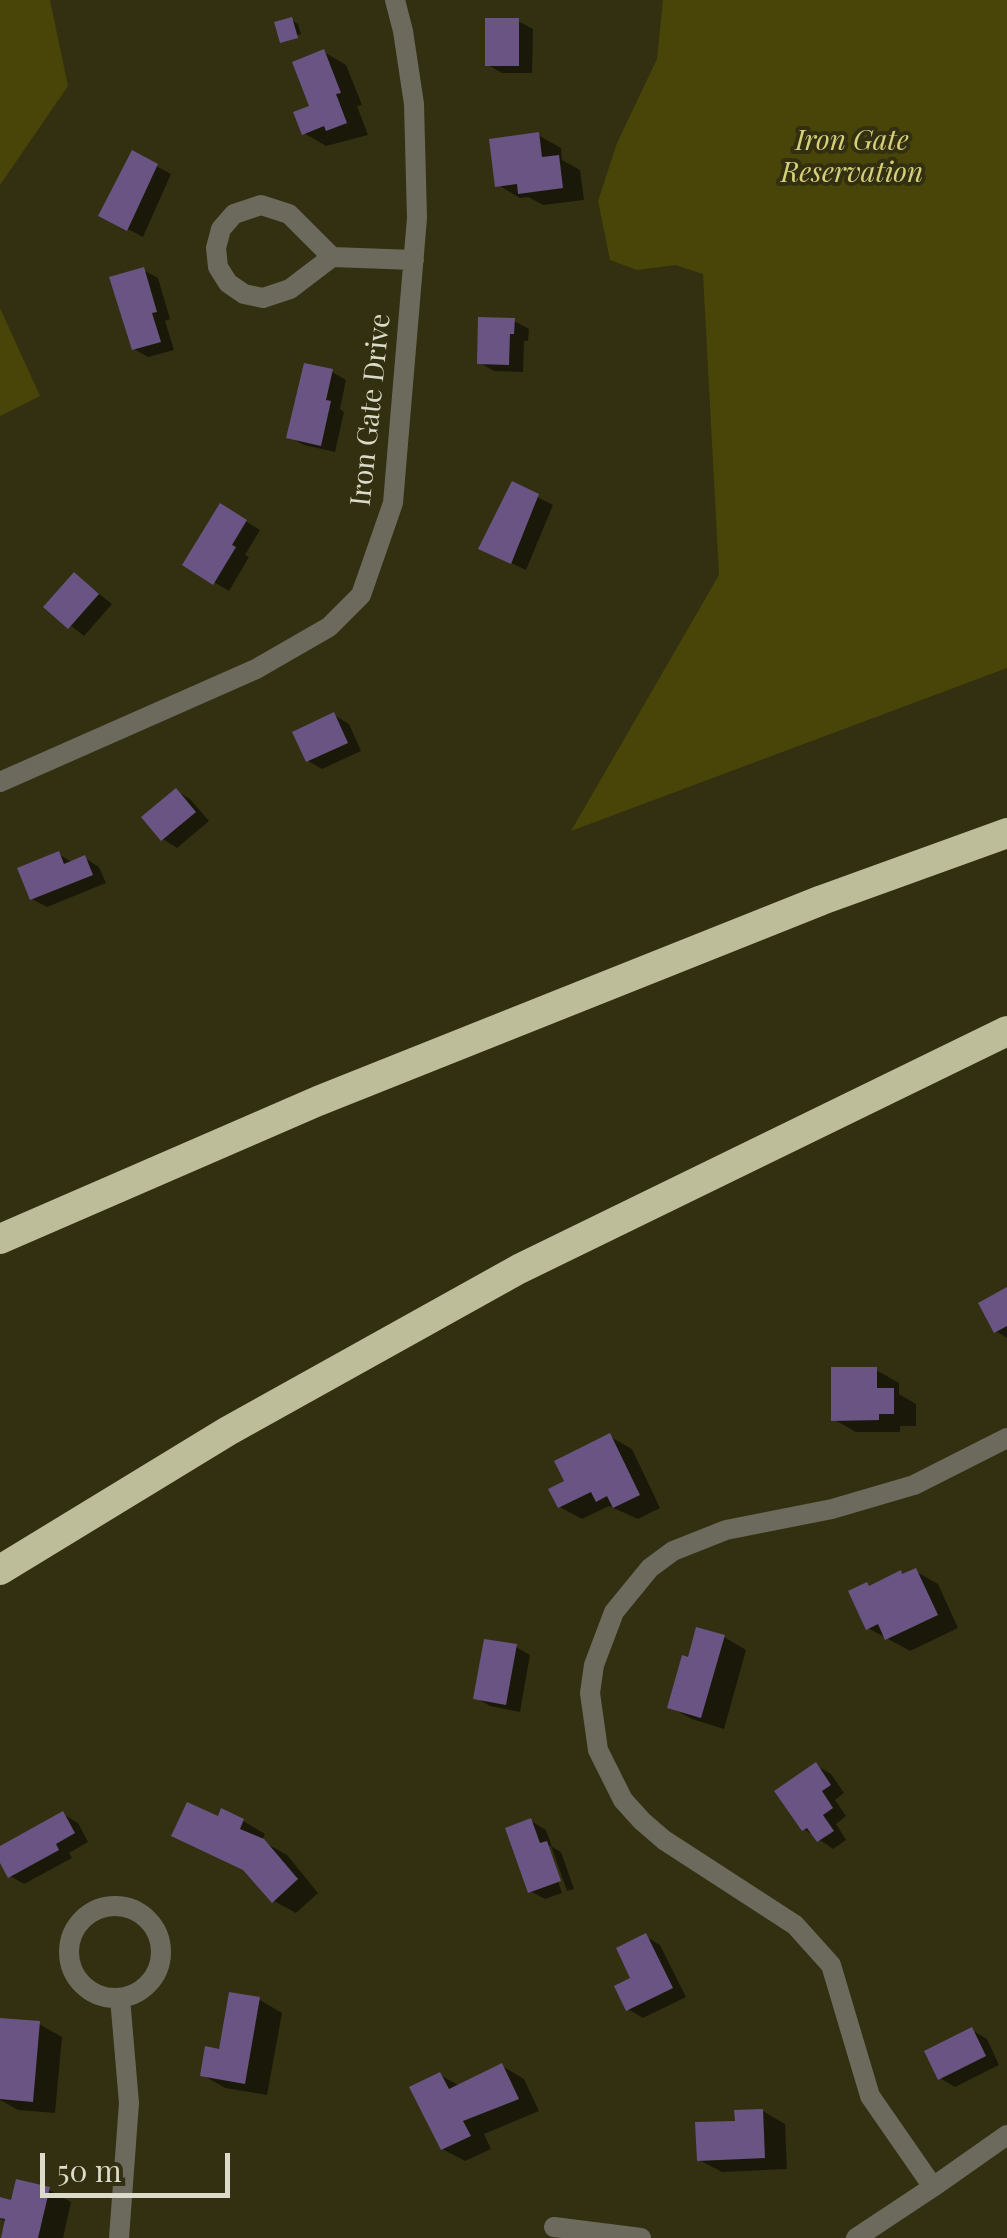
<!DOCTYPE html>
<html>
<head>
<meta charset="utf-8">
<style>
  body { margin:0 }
  #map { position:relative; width:1007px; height:2238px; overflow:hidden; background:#323011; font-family:"Playfair Display",serif }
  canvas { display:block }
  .scale { position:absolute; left:40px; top:2153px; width:190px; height:45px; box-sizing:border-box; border:5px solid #dcdbc9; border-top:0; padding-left:12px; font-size:30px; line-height:35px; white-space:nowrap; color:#dcdbc9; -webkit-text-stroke:8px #323011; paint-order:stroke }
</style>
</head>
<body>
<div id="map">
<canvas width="1007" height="2238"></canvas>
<div class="scale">50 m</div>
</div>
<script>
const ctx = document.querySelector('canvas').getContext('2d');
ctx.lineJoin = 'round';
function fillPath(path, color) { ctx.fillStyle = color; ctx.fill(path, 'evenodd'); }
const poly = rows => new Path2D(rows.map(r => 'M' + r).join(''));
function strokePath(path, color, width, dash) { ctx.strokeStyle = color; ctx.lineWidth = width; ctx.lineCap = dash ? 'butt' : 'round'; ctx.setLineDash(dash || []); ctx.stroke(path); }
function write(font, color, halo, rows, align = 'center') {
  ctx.font = font + ' "Playfair Display",serif'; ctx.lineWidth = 8; ctx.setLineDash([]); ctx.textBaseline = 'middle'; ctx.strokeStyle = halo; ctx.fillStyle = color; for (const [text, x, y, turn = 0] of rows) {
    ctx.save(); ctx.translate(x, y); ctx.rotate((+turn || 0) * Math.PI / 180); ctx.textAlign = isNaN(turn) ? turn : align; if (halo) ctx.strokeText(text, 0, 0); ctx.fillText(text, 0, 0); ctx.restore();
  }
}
fillPath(poly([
  [0,0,50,0,68,86,0,185],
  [663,0,1007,0,1007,668,571,831,719,575,703,274,675,265,637,270,610,260,598,201,617,143,657,59],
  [0,308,40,396,0,416]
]), '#494408');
fillPath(poly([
  [292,20,298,24,301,34,284,39,284,42,282,41],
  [518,21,533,29,532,73,502,73,488,65],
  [324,52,346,65,362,105,357,106,368,135,326,146,304,133],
  [538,135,561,148,562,160,580,170,584,200,543,205,528,197,520,198,498,185],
  [133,154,171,174,143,237,101,215],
  [143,270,158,278,170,319,165,321,174,350,148,357,134,349],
  [514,321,529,329,528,341,524,341,523,372,494,371,480,363],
  [332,372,346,380,340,409,344,412,335,452,304,445,289,437],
  [513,485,553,505,526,570,496,556],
  [221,506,260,530,245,555,249,557,229,591,185,565],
  [75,575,112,604,84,636,46,606],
  [334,715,349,724,361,751,322,769,308,761],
  [176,791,190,799,209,821,177,848,163,839],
  [58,854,74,863,85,858,99,867,106,883,47,907,32,899],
  [1007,1290,1007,1338,996,1331],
  [876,1370,899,1383,899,1394,916,1404,916,1426,900,1426,900,1432,856,1432,833,1419],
  [609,1436,632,1449,660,1508,638,1519,609,1506,582,1519,560,1507,567,1482],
  [915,1571,938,1584,958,1628,910,1651,868,1628,871,1587],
  [724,1637,746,1650,724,1729,692,1719,670,1707,689,1660],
  [516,1647,530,1655,520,1712,490,1706,476,1698],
  [816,1765,831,1774,844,1793,835,1800,846,1816,836,1824,846,1840,833,1849,804,1829],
  [63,1814,78,1823,88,1842,69,1853,72,1858,24,1884,10,1876,0,1858,0,1849],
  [219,1820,243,1821,265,1834,262,1841,287,1855,318,1893,296,1913,274,1901],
  [531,1821,546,1830,552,1847,561,1852,574,1889,567,1891,551,1846,546,1846,562,1893,545,1899,530,1891],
  [645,1936,660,1945,686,1997,643,2018,628,2009],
  [231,1995,260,2000,282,2013,267,2095,225,2088,203,2075,221,2052],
  [39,2024,62,2037,55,2113,18,2110,0,2100,0,2042],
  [972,2030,987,2039,999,2065,955,2087,940,2078],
  [502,2066,524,2079,539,2111,484,2134,491,2149,465,2161,442,2149,440,2075,460,2086],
  [763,2111,785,2124,787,2169,722,2172,699,2160,737,2123],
  [49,2190,71,2202,63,2238,4,2238,7,2223,0,2218,0,2200,13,2203]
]), '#0007');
fillPath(poly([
  [292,17,298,38,280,43,274,22],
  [485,18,519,18,519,66,485,66],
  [324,49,341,93,336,94,347,123,326,131,324,126,302,135,293,112,309,106,292,62],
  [539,132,542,157,559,155,563,188,518,194,517,184,495,187,489,139],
  [132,150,158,164,127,231,98,216],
  [144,267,157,312,152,313,161,342,132,350,109,277],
  [478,317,515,318,514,334,510,334,509,365,477,364],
  [304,363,333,369,326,400,331,401,321,446,286,438],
  [512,481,539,494,511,564,478,549],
  [220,503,247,520,232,545,236,547,213,585,182,565],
  [74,572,99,594,68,629,43,607],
  [334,712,348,743,306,762,292,732],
  [176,788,196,812,161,841,141,817],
  [59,851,64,864,85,855,93,875,30,900,17,868],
  [1007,1287,1007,1326,994,1333,978,1303],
  [831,1367,877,1367,877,1388,894,1388,894,1414,879,1414,879,1420,831,1421],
  [610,1433,640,1495,613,1508,607,1496,596,1502,591,1492,558,1508,548,1489,564,1481,554,1461],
  [916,1568,938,1615,885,1640,878,1624,866,1630,848,1591,867,1582,869,1586,901,1570,902,1574],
  [696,1627,725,1635,701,1718,667,1708,682,1655,688,1657],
  [484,1639,517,1644,506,1705,473,1699],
  [816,1762,831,1785,822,1791,833,1808,823,1815,834,1831,817,1842,807,1828,802,1831,774,1791],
  [187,1802,218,1816,221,1808,244,1819,240,1829,264,1839,298,1879,272,1903,243,1870,171,1836],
  [63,1811,75,1833,56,1844,59,1850,8,1878,0,1863,0,1846],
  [531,1818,540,1843,547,1841,561,1881,528,1893,505,1828],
  [646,1933,673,1988,626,2011,614,1986,630,1978,616,1948],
  [229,1992,260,1997,245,2084,200,2076,205,2046,219,2049],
  [0,2018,40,2021,33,2102,0,2099],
  [972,2027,986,2056,938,2080,924,2051],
  [502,2063,519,2099,463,2121,471,2136,441,2150,409,2087,440,2072,449,2089],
  [763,2109,765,2158,697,2161,695,2122,735,2121,734,2110],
  [16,2179,50,2187,38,2238,1,2238,5,2219,0,2218,0,2197,11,2200]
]), '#695483');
strokePath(poly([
  [332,257,289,214,261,205,234,214,221,229,216,248,218,267,228,283,244,294,263,298,290,289,332,257,414,260],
  [0,782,256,669,329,627,361,595,393,503,417,218,414,104,403,31,395,0],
  [1007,1438,914,1485,832,1509,726,1530,673,1551,650,1568,614,1612,594,1665,590,1693,598,1750,623,1800,642,1821,664,1840,795,1925,831,1965,870,2096,933,2187,1007,2135],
  '69 1952a46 46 0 1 1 92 0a46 46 0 1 1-92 0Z',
  [554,2227,641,2238],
  [119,2238,129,2103,120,1998],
  [856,2238,933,2187]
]), '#6b6a5c', 20);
strokePath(poly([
  [0,1239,318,1101,822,900,1007,833],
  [0,1570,228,1431,519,1269,1007,1031]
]), '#bebd9a', 30);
write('italic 28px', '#d6d07a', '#323011', [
  ["Iron Gate",852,141],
  ["Reservation",852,173]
]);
write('28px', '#dcdbc9', '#323011', [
  ["Iron Gate Drive",371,410,-84]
]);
</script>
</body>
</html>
